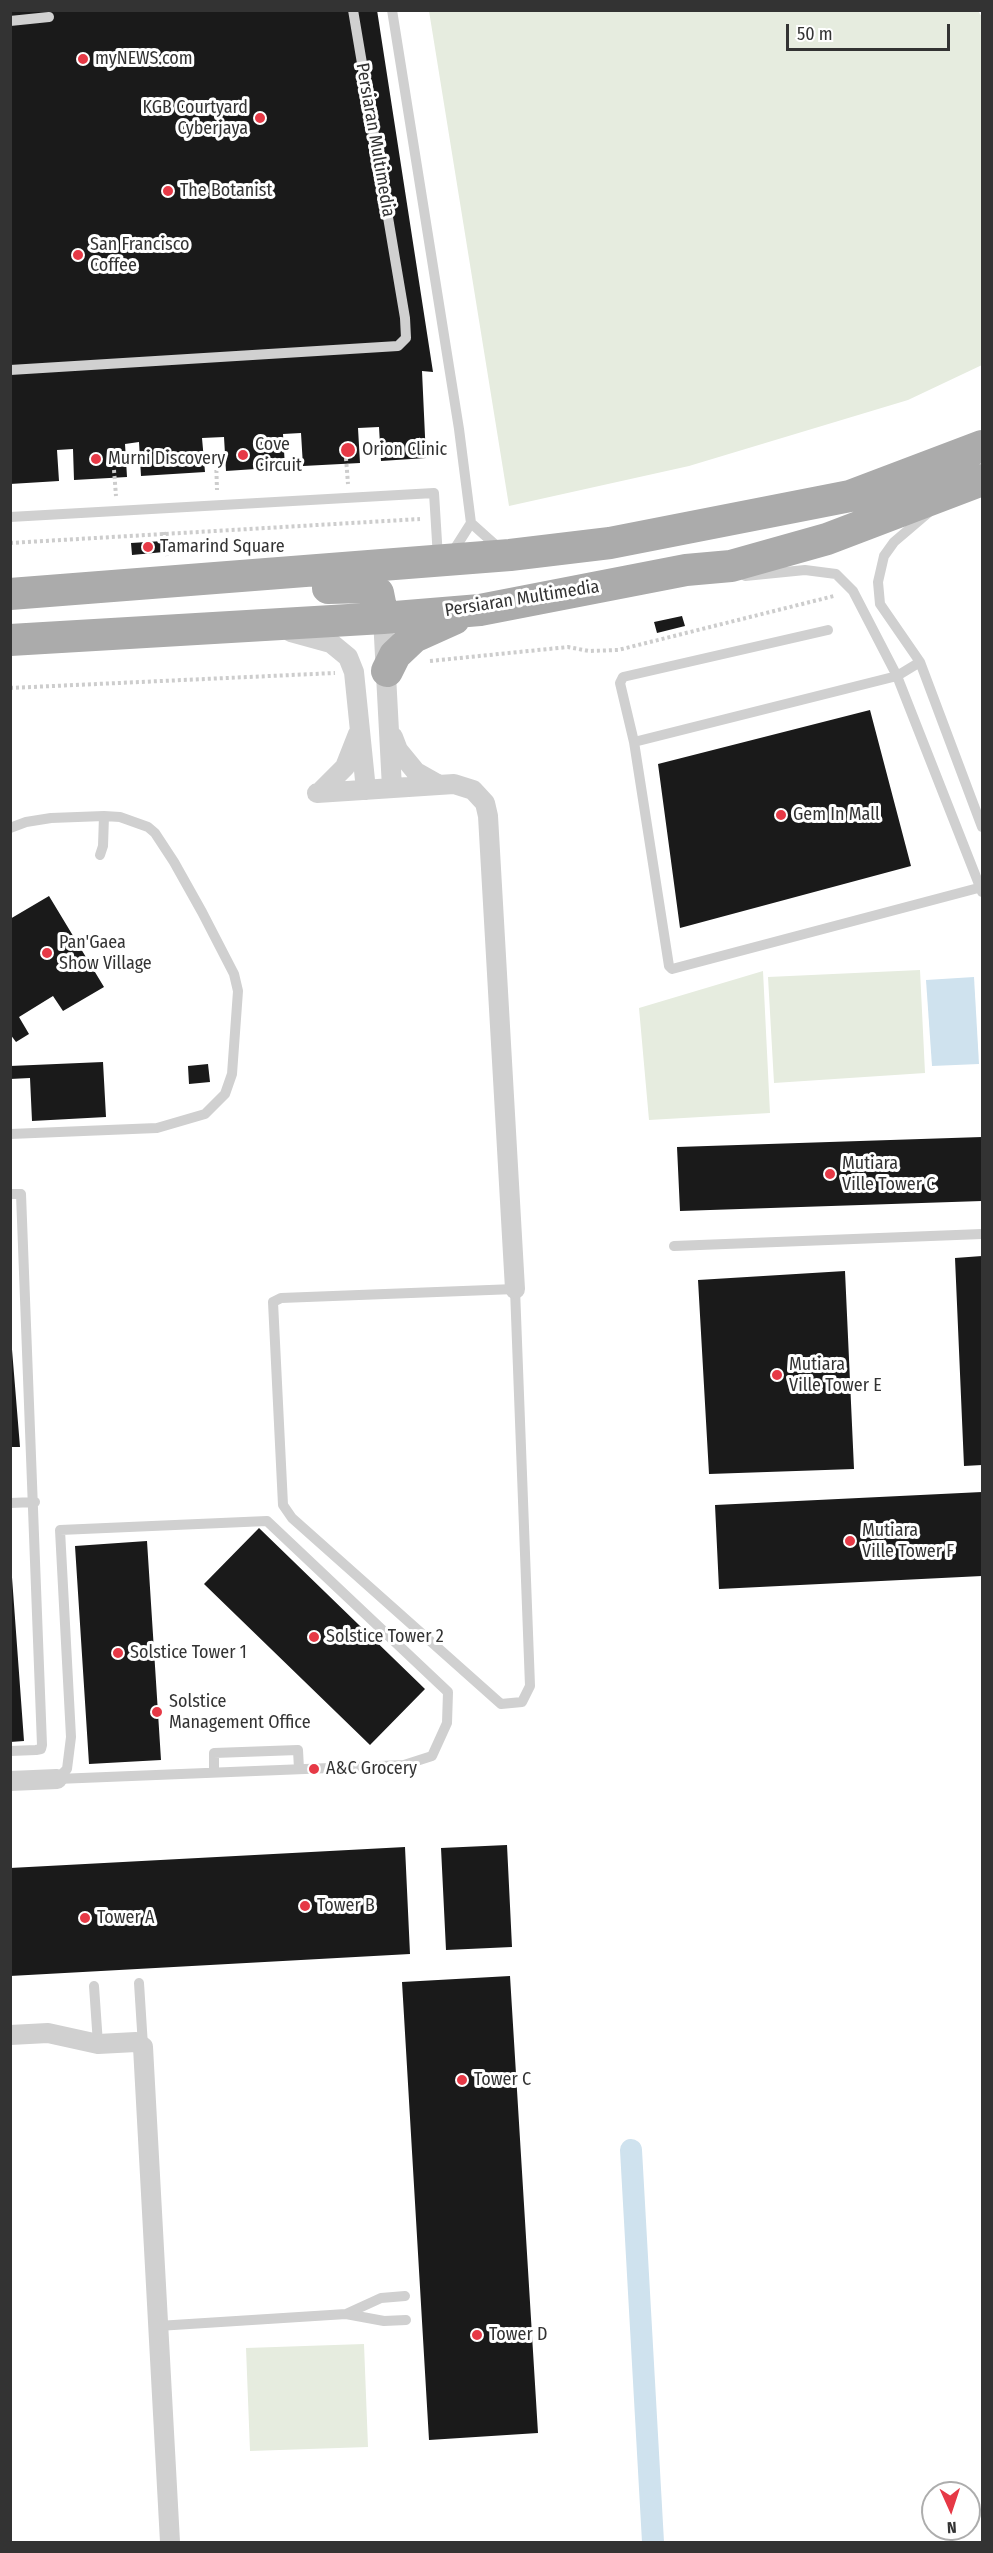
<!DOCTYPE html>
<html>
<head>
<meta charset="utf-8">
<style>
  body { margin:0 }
  #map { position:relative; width:993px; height:2553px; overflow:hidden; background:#fff; font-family:"Fira Sans Condensed",sans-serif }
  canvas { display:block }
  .frame { position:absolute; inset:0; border:12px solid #333; pointer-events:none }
  .north { position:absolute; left:921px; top:2481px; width:60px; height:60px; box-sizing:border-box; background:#fff; border:2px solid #adadad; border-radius:50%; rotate:177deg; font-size:16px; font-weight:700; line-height:24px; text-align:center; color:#333 }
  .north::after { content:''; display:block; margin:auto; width:21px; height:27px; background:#e63946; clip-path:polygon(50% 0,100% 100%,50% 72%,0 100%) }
  .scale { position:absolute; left:786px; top:24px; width:164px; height:27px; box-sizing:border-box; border:3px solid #333; border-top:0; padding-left:8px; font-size:18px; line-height:21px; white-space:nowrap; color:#333; -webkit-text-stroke:4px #fff; paint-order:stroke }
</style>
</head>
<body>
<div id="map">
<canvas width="993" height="2553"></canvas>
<div class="frame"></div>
<div class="north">N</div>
<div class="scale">50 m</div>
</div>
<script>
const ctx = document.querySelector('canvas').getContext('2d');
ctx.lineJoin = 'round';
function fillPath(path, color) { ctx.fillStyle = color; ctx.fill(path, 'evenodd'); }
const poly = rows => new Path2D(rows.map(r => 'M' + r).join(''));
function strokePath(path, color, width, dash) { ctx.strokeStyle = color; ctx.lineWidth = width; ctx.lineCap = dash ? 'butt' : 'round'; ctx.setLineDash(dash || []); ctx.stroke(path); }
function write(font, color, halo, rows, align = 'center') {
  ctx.font = font + ' "Fira Sans Condensed",sans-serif'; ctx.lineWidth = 6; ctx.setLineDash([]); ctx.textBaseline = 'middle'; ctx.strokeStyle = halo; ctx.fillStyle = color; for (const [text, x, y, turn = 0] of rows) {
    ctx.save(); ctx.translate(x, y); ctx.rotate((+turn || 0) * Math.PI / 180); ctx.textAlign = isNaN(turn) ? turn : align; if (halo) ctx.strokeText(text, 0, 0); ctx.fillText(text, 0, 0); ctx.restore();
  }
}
fillPath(poly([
  [429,11,978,11,982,17,982,365,908,400,689,466,509,506],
  [920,970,925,1073,774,1083,768,977],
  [763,971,770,1113,649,1120,639,1008],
  [364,2344,368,2447,250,2451,246,2348]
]), '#e6ecdf');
fillPath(poly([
  [974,977,979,1064,932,1066,926,980]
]), '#cfe2ee');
strokePath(poly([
  [631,2150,653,2542]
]), '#cfe2ee', 22);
fillPath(poly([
  [10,10,377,10,433,372,422,371,426,458,381,461,379,427,358,428,360,463,303,466,301,433,283,434,285,467,226,471,224,437,202,438,205,472,141,476,139,442,125,444,127,477,74,480,73,449,57,450,59,481,10,484],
  [163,541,164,552,132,555,131,543],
  [682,616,685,626,657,633,654,622],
  [870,710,911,866,680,928,658,764],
  [49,896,104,987,63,1011,53,996,19,1017,29,1034,16,1042,10,1034,10,919],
  [103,1062,106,1117,32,1121,30,1078,10,1079,10,1066],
  [208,1064,210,1082,189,1084,188,1066],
  [982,1137,982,1201,680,1211,677,1147],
  [982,1256,982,1465,964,1466,955,1258],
  [845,1271,854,1469,709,1474,698,1280],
  [10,1325,20,1447,10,1447],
  [982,1492,982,1576,719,1589,715,1505],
  [259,1528,425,1689,370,1745,204,1584],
  [147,1541,161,1760,89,1764,75,1546],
  [10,1550,24,1741,10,1742],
  [507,1845,512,1947,446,1950,441,1848],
  [405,1847,410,1954,10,1976,10,1868],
  [510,1976,538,2433,429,2440,402,1982]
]), '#1a1a1a');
strokePath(poly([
  [216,458,217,490],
  [346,458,348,484],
  [114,470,116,496],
  [164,532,167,556],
  [10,543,420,519],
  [430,661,568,647,589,651,618,650,834,596],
  [10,688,335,673]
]), '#cdcdcd', 4, [3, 3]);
strokePath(poly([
  [392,10,459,429,471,523,500,549],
  [10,21,49,17],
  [10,370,398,346,406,338,405,318,353,10],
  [928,513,894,542,884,556,878,582,880,604,920,662,982,827],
  [10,517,434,493,438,558],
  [452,553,471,523],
  [745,576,805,570,836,574,853,591,897,676,982,892],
  [920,662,897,676,634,742,669,966,672,969,982,887],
  [634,742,620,683,623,677,828,630],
  [10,828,26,822,51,818,104,816,120,817,148,827,155,833,174,862,202,912,234,974,238,991,232,1074,225,1094,205,1114,157,1128,10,1134],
  [100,855,103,846,104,816],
  [10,1194,21,1194,42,1745,41,1749,36,1750,10,1751],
  [674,1246,982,1234],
  [515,1289,530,1686,522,1702,501,1704,292,1518,283,1505,273,1302,281,1298,515,1289],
  [10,1503,35,1502],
  [267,1521,448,1692,447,1723,432,1756,404,1765,57,1779,67,1769,71,1737,60,1530,267,1521],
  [214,1772,214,1753,298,1750,299,1769],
  [139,1983,143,2046],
  [94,1986,98,2044],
  [346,2314,381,2298,405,2296],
  [158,2326,346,2314,384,2321,406,2320]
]), '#d0d0d0', 10);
strokePath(poly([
  [383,618,392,788],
  [291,632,331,643,348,657,354,672,366,790],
  [393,737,398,750,416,772,439,785],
  [317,793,454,784,473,790,485,803,488,816,515,1289],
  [319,793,345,767,358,734],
  [10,1781,57,1779],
  [10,2035,48,2033,98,2044,136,2042,143,2047,170,2542]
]), '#d0d0d0', 20);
strokePath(poly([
  [328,588,369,587,378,593,383,618],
  [10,594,510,555,610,543,850,496,982,446],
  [10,640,383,618,480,610,686,570,731,566,827,539,982,480],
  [387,671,395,655,414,637,454,619]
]), '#ababab', 32);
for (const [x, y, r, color] of [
  [83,59,6,"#e63946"],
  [260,118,6,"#e63946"],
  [168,191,6,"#e63946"],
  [78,255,6,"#e63946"],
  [348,450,8,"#e63946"],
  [243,455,6,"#e63946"],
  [96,459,6,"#e63946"],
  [148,547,6,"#e63946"],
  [781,815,6,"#e63946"],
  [47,953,6,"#e63946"],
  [830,1174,6,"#e63946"],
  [777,1375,6,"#e63946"],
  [850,1541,6,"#e63946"],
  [314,1637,6,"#e63946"],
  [118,1653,6,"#e63946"],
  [157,1712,6,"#e63946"],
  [314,1769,6,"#e63946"],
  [305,1906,6,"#e63946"],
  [85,1918,6,"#e63946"],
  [462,2080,6,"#e63946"],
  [477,2335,6,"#e63946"]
]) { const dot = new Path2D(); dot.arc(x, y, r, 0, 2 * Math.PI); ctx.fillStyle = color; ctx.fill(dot); strokePath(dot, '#fff', 2); }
write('18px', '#333', '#fff', [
  ["myNEWS.com",95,59],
  ["KGB Courtyard",248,108,"right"],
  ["Cyberjaya",248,129,"right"],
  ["The Botanist",180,191],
  ["San Francisco",90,245],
  ["Coffee",90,266],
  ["Cove",255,445],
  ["Circuit",255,466],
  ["Orion Clinic",362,450],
  ["Murni Discovery",108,459],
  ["Tamarind Square",160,547],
  ["Gem In Mall",793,815],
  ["Pan'Gaea",59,943],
  ["Show Village",59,964],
  ["Mutiara",842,1164],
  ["Ville Tower C",842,1185],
  ["Mutiara",789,1365],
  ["Ville Tower E",789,1386],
  ["Mutiara",862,1531],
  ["Ville Tower F",862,1552],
  ["Solstice Tower 2",326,1637],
  ["Solstice Tower 1",130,1653],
  ["Solstice",169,1702],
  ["Management Office",169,1723],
  ["A&C Grocery",326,1769],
  ["Tower B",317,1906],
  ["Tower A",97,1918],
  ["Tower C",474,2080],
  ["Tower D",489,2335]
], 'left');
write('18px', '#333', '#fff', [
  ["Persiaran Multimedia",375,140,80],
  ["Persiaran Multimedia",522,599,-9]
]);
</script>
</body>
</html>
